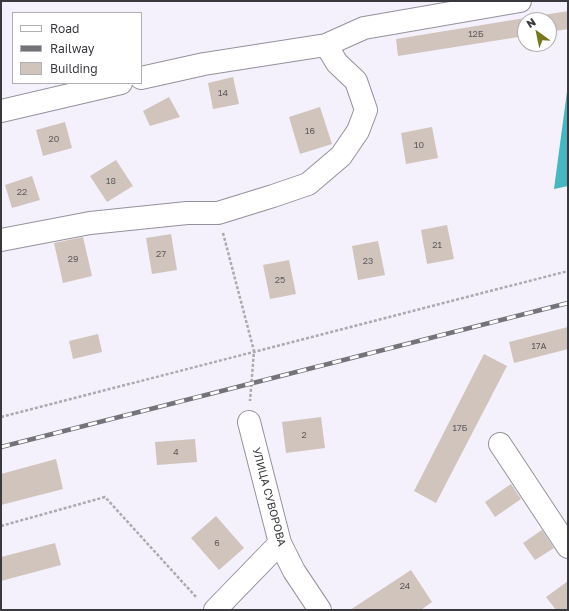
<!DOCTYPE html>
<html>
<head>
<meta charset="utf-8">
<style>
  body { margin:0 }
  #map { position:relative; width:569px; height:611px; overflow:hidden; background:#f4f1fc; font-family:"Golos Text",sans-serif }
  canvas { display:block }
  .frame { position:absolute; inset:0; border:2px solid #3a393e; pointer-events:none }
  .legend { position:absolute; left:12px; top:12px; width:130px; height:72px; box-sizing:border-box; background:#fff; border:1px solid #b0b0b2; margin:0; padding:5px 7px; list-style:none; font-size:12px; color:#3a393e }
  .legend li { display:flex; align-items:center; gap:8px; height:20px }
  .legend b { width:20px; border:1px solid #b0b0b2 }
  .north { position:absolute; left:517px; top:12px; width:40px; height:40px; box-sizing:border-box; background:#fff; border:1px solid #b0b0b2; border-radius:50%; rotate:327deg; font-size:11px; font-weight:700; line-height:16px; text-align:center; color:#3a393e }
  .north::after { content:''; display:block; margin:auto; width:14px; height:18px; background:#767820; clip-path:polygon(50% 0,100% 100%,50% 72%,0 100%) }
</style>
</head>
<body>
<div id="map">
<canvas width="569" height="611"></canvas>
<div class="frame"></div>
<ul class="legend">
<li><b style="height:5px;background:#fff"></b>Road</li>
<li><b style="height:5px;background:#74737a"></b>Railway</li>
<li><b style="height:11px;background:#d0c4bd"></b>Building</li>
</ul>
<div class="north">N</div>
</div>
<script>
const ctx = document.querySelector('canvas').getContext('2d');
ctx.lineJoin = 'round';
function fillPath(path, color) { ctx.fillStyle = color; ctx.fill(path, 'evenodd'); }
const poly = rows => new Path2D(rows.map(r => 'M' + r).join(''));
function strokePath(path, color, width, dash) { ctx.strokeStyle = color; ctx.lineWidth = width; ctx.lineCap = dash ? 'butt' : 'round'; ctx.setLineDash(dash || []); ctx.stroke(path); }
function write(font, color, halo, rows, align = 'center') {
  ctx.font = font + ' "Golos Text",sans-serif'; ctx.lineWidth = 3; ctx.setLineDash([]); ctx.textBaseline = 'middle'; ctx.strokeStyle = halo; ctx.fillStyle = color; for (const [text, x, y, turn = 0] of rows) {
    ctx.save(); ctx.translate(x, y); ctx.rotate((+turn || 0) * Math.PI / 180); ctx.textAlign = isNaN(turn) ? turn : align; if (halo) ctx.strokeText(text, 0, 0); ctx.fillText(text, 0, 0); ctx.restore();
  }
}
fillPath(poly([
  [568,84,568,186,554,189]
]), '#47b6c0');
fillPath(poly([
  [568,11,568,29,549,32,549,20,525,20,525,36,398,56,396,39],
  [233,77,239,104,213,109,208,83],
  [169,97,180,117,150,126,143,111],
  [320,107,332,144,300,154,289,117],
  [65,122,72,148,43,156,36,130],
  [432,127,438,158,406,164,401,133],
  [116,160,133,186,107,202,90,176],
  [32,176,40,200,12,208,5,185],
  [447,225,454,259,427,264,421,230],
  [171,234,177,270,152,274,146,238],
  [83,237,92,276,63,283,54,243],
  [378,241,385,275,358,280,352,246],
  [289,260,296,294,270,299,263,265],
  [568,327,568,349,514,363,509,342],
  [98,334,102,352,73,359,69,341],
  [484,354,507,366,436,503,414,491],
  [321,417,325,448,286,453,282,422],
  [195,439,197,462,157,465,155,442],
  [56,459,63,489,1,505,1,474],
  [511,484,521,499,495,517,485,502],
  [216,516,244,548,219,570,191,538],
  [542,530,554,548,535,560,523,543],
  [55,543,61,565,1,581,1,557],
  [411,570,432,602,421,610,350,610],
  [568,581,568,610,556,610,546,597]
]), '#d0c4bd');
const minor = poly([
  [141,78,204,64,326,45,364,28,520,1],
  [1,111,121,83],
  [1,240,90,223,187,213,218,213,273,196,308,184,341,156,358,131,366,110,356,81,337,63,326,45],
  [249,422,280,543,294,571,320,610],
  [500,444,568,547],
  [215,610,280,543]
]);
strokePath(minor, '#95919c', 24);
strokePath(poly([
  [223,233,254,351,250,401],
  [1,417,568,271],
  [1,526,105,497,197,598]
]), '#aba9b1', 2.5, [3, 2]);
strokePath(minor, '#fff', 22);
const rail = poly([
  [1,447,568,303]
]);
strokePath(rail, '#74737a', 4.5);
strokePath(rail, '#fff', 3, [9]);
write('9px', '#605c5e', null, [
  ["12Б",476,34],
  ["14",223,93],
  ["16",310,131],
  ["20",54,139],
  ["10",419,145],
  ["18",111,181],
  ["22",22,192],
  ["21",437,245],
  ["27",161,254],
  ["29",73,259],
  ["23",368,261],
  ["25",280,280],
  ["17А",539,346],
  ["17Б",460,428],
  ["2",304,435],
  ["4",176,452],
  ["6",217,543],
  ["24",405,586]
]);
write('11px', '#3a393e', '#fff', [
  ["УЛИЦА СУВОРОВА",269,497,75]
]);
</script>
</body>
</html>
